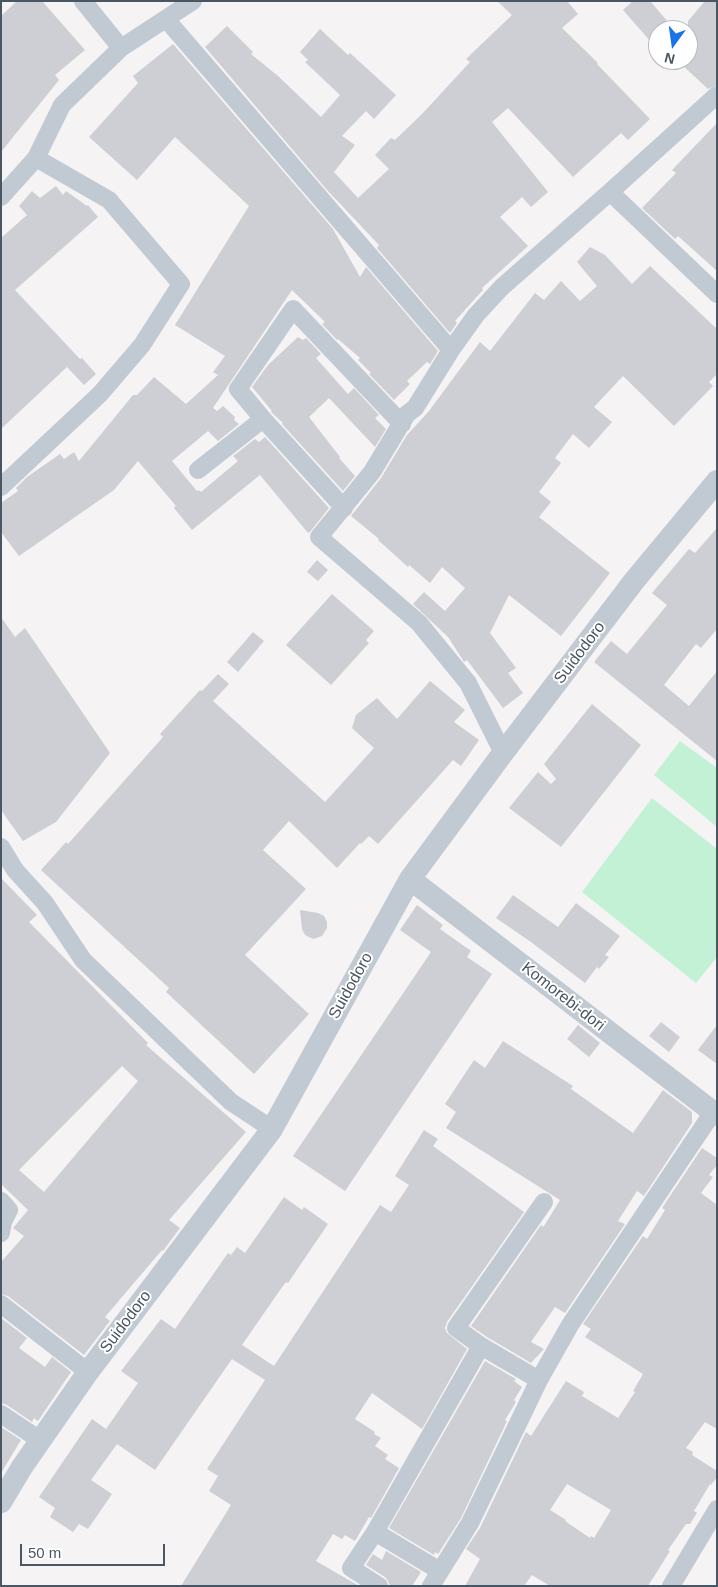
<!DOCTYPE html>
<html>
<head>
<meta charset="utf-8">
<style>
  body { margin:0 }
  #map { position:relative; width:718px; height:1587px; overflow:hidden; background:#f5f3f3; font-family:Helvetica,sans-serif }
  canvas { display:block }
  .frame { position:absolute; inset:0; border:2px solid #4a5661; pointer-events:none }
  .north { position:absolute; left:648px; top:20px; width:50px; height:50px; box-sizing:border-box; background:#fff; border:1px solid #b7bbc0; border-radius:50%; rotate:194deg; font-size:14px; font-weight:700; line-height:20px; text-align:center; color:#4a5661 }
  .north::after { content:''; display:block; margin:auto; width:18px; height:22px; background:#1a73e8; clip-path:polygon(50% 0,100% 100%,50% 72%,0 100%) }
  .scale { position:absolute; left:20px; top:1544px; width:145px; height:22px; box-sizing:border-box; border:2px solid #4a5661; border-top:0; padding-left:6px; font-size:15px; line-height:18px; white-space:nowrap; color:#4a5661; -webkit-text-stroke:4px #fff; paint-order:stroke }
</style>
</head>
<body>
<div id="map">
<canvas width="718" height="1587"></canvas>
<div class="frame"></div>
<div class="north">N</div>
<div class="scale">50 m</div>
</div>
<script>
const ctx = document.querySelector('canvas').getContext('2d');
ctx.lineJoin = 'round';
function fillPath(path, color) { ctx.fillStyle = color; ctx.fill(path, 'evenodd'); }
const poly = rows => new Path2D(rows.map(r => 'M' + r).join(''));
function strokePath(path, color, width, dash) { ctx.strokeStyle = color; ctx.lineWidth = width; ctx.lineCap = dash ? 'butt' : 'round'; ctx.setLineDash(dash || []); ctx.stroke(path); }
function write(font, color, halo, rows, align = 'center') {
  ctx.font = font + ' Helvetica,sans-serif'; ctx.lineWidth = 4; ctx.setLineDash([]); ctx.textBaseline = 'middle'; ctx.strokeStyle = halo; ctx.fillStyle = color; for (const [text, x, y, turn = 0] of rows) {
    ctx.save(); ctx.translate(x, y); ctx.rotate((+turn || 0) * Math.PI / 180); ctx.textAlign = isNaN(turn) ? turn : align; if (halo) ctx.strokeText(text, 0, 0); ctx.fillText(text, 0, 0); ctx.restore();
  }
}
fillPath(poly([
  [680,741,717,768,717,827,654,775],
  [652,798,717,849,717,957,696,983,582,892]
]), '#c3f1d5');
fillPath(poly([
  [17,1,42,1,85,50,55,75,59,80,1,152,1,16],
  [497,1,567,1,578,14,562,28,598,63,597,64,650,119,628,140,621,133,573,177,508,108,492,122,548,192,531,207,522,197,500,217,528,246,482,288,483,290,455,321,457,323,450,333,377,248,379,245,327,190,205,47,227,26,253,52,251,54,278,76,321,117,340,95,305,62,308,60,300,52,320,29,348,55,350,53,396,95,374,119,366,111,342,136,355,145,334,172,358,198,389,169,375,155,391,138,395,140,422,114,470,62,466,59,512,15],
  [633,1,650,1,675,30,658,30,658,50,623,10],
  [705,1,717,1,717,85,708,89,680,63,683,60,688,60,688,21],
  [173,44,333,229,360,277,366,267,438,351,430,364,427,362,407,381,410,384,394,400,369,374,371,373,358,360,360,358,338,339,337,340,322,324,325,322,292,290,213,408,217,411,223,406,235,417,234,420,239,424,218,441,208,431,172,461,197,491,199,490,201,492,238,461,233,456,255,439,259,442,265,437,329,508,310,532,308,533,260,475,192,530,174,508,176,506,138,461,114,490,19,556,1,532,1,503,18,491,16,488,27,477,60,454,64,459,74,452,79,461,133,395,137,395,154,377,186,404,218,375,213,372,225,356,175,325,249,206,175,137,137,180,89,137,138,83,133,76],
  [717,123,717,271,678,236,675,239,642,208,676,173,672,170],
  [56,186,63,195,66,191,87,206,88,205,98,217,15,290,80,359,82,358,96,374,84,385,67,367,1,429,1,238,27,215,19,206,32,191,40,198],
  [590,247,605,255,632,284,650,266,717,329,717,374,709,382,713,386,674,426,623,376,594,407,612,422,589,448,573,434,555,458,561,463,539,492,551,502,539,517,610,573,561,636,509,595,490,633,516,668,508,673,523,693,503,708,467,660,464,662,461,657,448,637,413,604,424,592,445,611,465,588,442,567,430,583,409,565,408,567,378,540,379,539,351,516,381,478,407,435,429,411,480,342,490,351,535,293,544,300,561,281,580,301,597,286,577,262],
  [298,337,303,340,306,338,321,354,316,358,348,394,354,388,379,415,375,418,386,429,375,447,329,398,309,417,340,457,339,458,355,476,343,491,282,424,283,423,271,412,272,411,252,387,268,365],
  [717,528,717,629,701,648,696,644,664,685,689,706,717,671,717,761,594,662,611,641,627,654,667,605,652,593,689,549,695,553],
  [317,560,328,570,318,581,307,572],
  [332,594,374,631,366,640,369,643,331,685,286,645],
  [1,617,15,637,25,628,110,753,56,822,23,841,1,810],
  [253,632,264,641,238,672,227,662],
  [218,674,229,684,213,701,325,802,374,748,352,728,356,715,377,698,397,719,430,681,465,710,454,722,479,740,461,766,453,760,378,844,369,836,361,844,360,843,337,868,289,821,263,850,306,889,245,955,309,1014,254,1074,166,992,169,988,41,870,66,842,68,844,163,737,160,734,200,690,202,691],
  [592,704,641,745,561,847,509,808,538,772,551,784,556,779,544,764],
  [1,878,37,915,29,922,148,1043,146,1045,246,1132,169,1220,180,1228,163,1251,162,1250,105,1317,110,1321,84,1355,8,1296,1,1294,1,1262,24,1236,13,1228,28,1210,1,1184],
  [122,1066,138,1081,44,1192,19,1170],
  [513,895,558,927,576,903,620,936,605,955,609,957,599,969,597,967,585,983,531,942,496,918],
  [417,905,443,925,440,929,471,951,467,957,492,974,345,1191,293,1156,431,952,400,930],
  [300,910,318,913,324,916,327,922,327,928,322,936,313,939,305,935,302,929],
  [661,1022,680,1037,669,1052,649,1036],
  [578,1025,600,1043,589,1057,567,1039],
  [717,1025,717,1064,698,1050],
  [503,1041,573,1086,571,1089,633,1133,663,1090,692,1112,692,1123,644,1196,637,1191,618,1221,625,1224,565,1313,555,1307,531,1342,544,1349,531,1363,487,1337,471,1326,541,1225,543,1227,544,1226,560,1200,446,1128,456,1112,445,1104,474,1060,485,1068],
  [424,1130,438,1139,433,1146,524,1212,447,1322,445,1328,447,1333,467,1349,422,1429,372,1393,355,1419,375,1432,374,1434,381,1438,375,1446,388,1455,385,1459,399,1468,371,1518,369,1517,355,1541,345,1535,342,1539,333,1534,316,1561,359,1586,181,1586,231,1505,209,1491,218,1476,207,1469,265,1380,232,1359,155,1470,117,1444,91,1480,112,1494,88,1529,79,1524,73,1532,50,1517,55,1508,39,1497,92,1419,106,1429,138,1383,121,1371,161,1319,175,1329,228,1253,231,1255,237,1247,245,1253,284,1197,302,1210,304,1207,328,1224,288,1283,286,1282,280,1290,242,1345,274,1366,380,1205,391,1212,409,1185,395,1176],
  [702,1148,717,1158,717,1165,709,1175,713,1177,701,1193,717,1205,717,1429,705,1422,686,1448,693,1452,692,1455,717,1471,717,1477,711,1485,710,1484,694,1511,697,1513,690,1524,686,1524,668,1550,670,1551,648,1586,550,1586,532,1575,524,1586,465,1586,480,1559,466,1549,480,1528,526,1432,531,1436,566,1381,584,1392,582,1396,618,1418,635,1392,633,1391,643,1374,585,1337,591,1329,583,1324,643,1236,647,1239,665,1210,662,1208],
  [567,1484,611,1510,594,1538,591,1536,590,1538,565,1521,566,1520,550,1510],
  [1,1318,27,1338,19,1348,45,1367,52,1357,71,1372,38,1421,34,1418,32,1422,7,1405,1,1403],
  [485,1361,516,1379,514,1381,522,1387,514,1400,516,1402,505,1420,507,1421,461,1518,438,1554,435,1552,434,1555,389,1528],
  [1,1427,21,1440,1,1473],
  [386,1551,421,1572,412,1586,390,1586,388,1581,385,1577,366,1565,373,1554,382,1560]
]), '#cdcfd5');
strokePath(poly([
  [83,1,121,48],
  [166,19,451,350],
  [610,192,717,294],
  [1,197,36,158,62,105,121,48,193,1],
  [198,470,263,419],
  [1,487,100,394,142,345,181,284,109,200,36,158],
  [344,508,263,419,238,389,293,309,402,424],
  [503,753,468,683,419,623,319,537,372,472,407,414,415,408,451,350,476,315,502,287,610,192,717,95],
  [1,847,15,870,45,903,83,960,231,1102,272,1129],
  [1,1201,9,1210,3,1222,1,1233],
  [1,1304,88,1372],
  [539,1380,481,1346,456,1328,544,1202],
  [1,1414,40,1440],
  [375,1532,440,1571],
  [379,1586,351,1568,375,1532,481,1346],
  [431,1586,470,1523,539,1380,570,1325,713,1112],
  [671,1586,717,1509]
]), '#c1cad2', 18);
strokePath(poly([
  [410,879,717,1115],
  [1,1502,22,1467,88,1372,272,1129,410,879,503,753,634,581,717,481]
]), '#c1cad2', 22);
write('16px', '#4a5661', '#fff', [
  ["Suidodoro",580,653,-53],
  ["Suidodoro",351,986,-61],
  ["Komorebi-dori",563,997,38],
  ["Suidodoro",126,1322,-53]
]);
</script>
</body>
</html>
